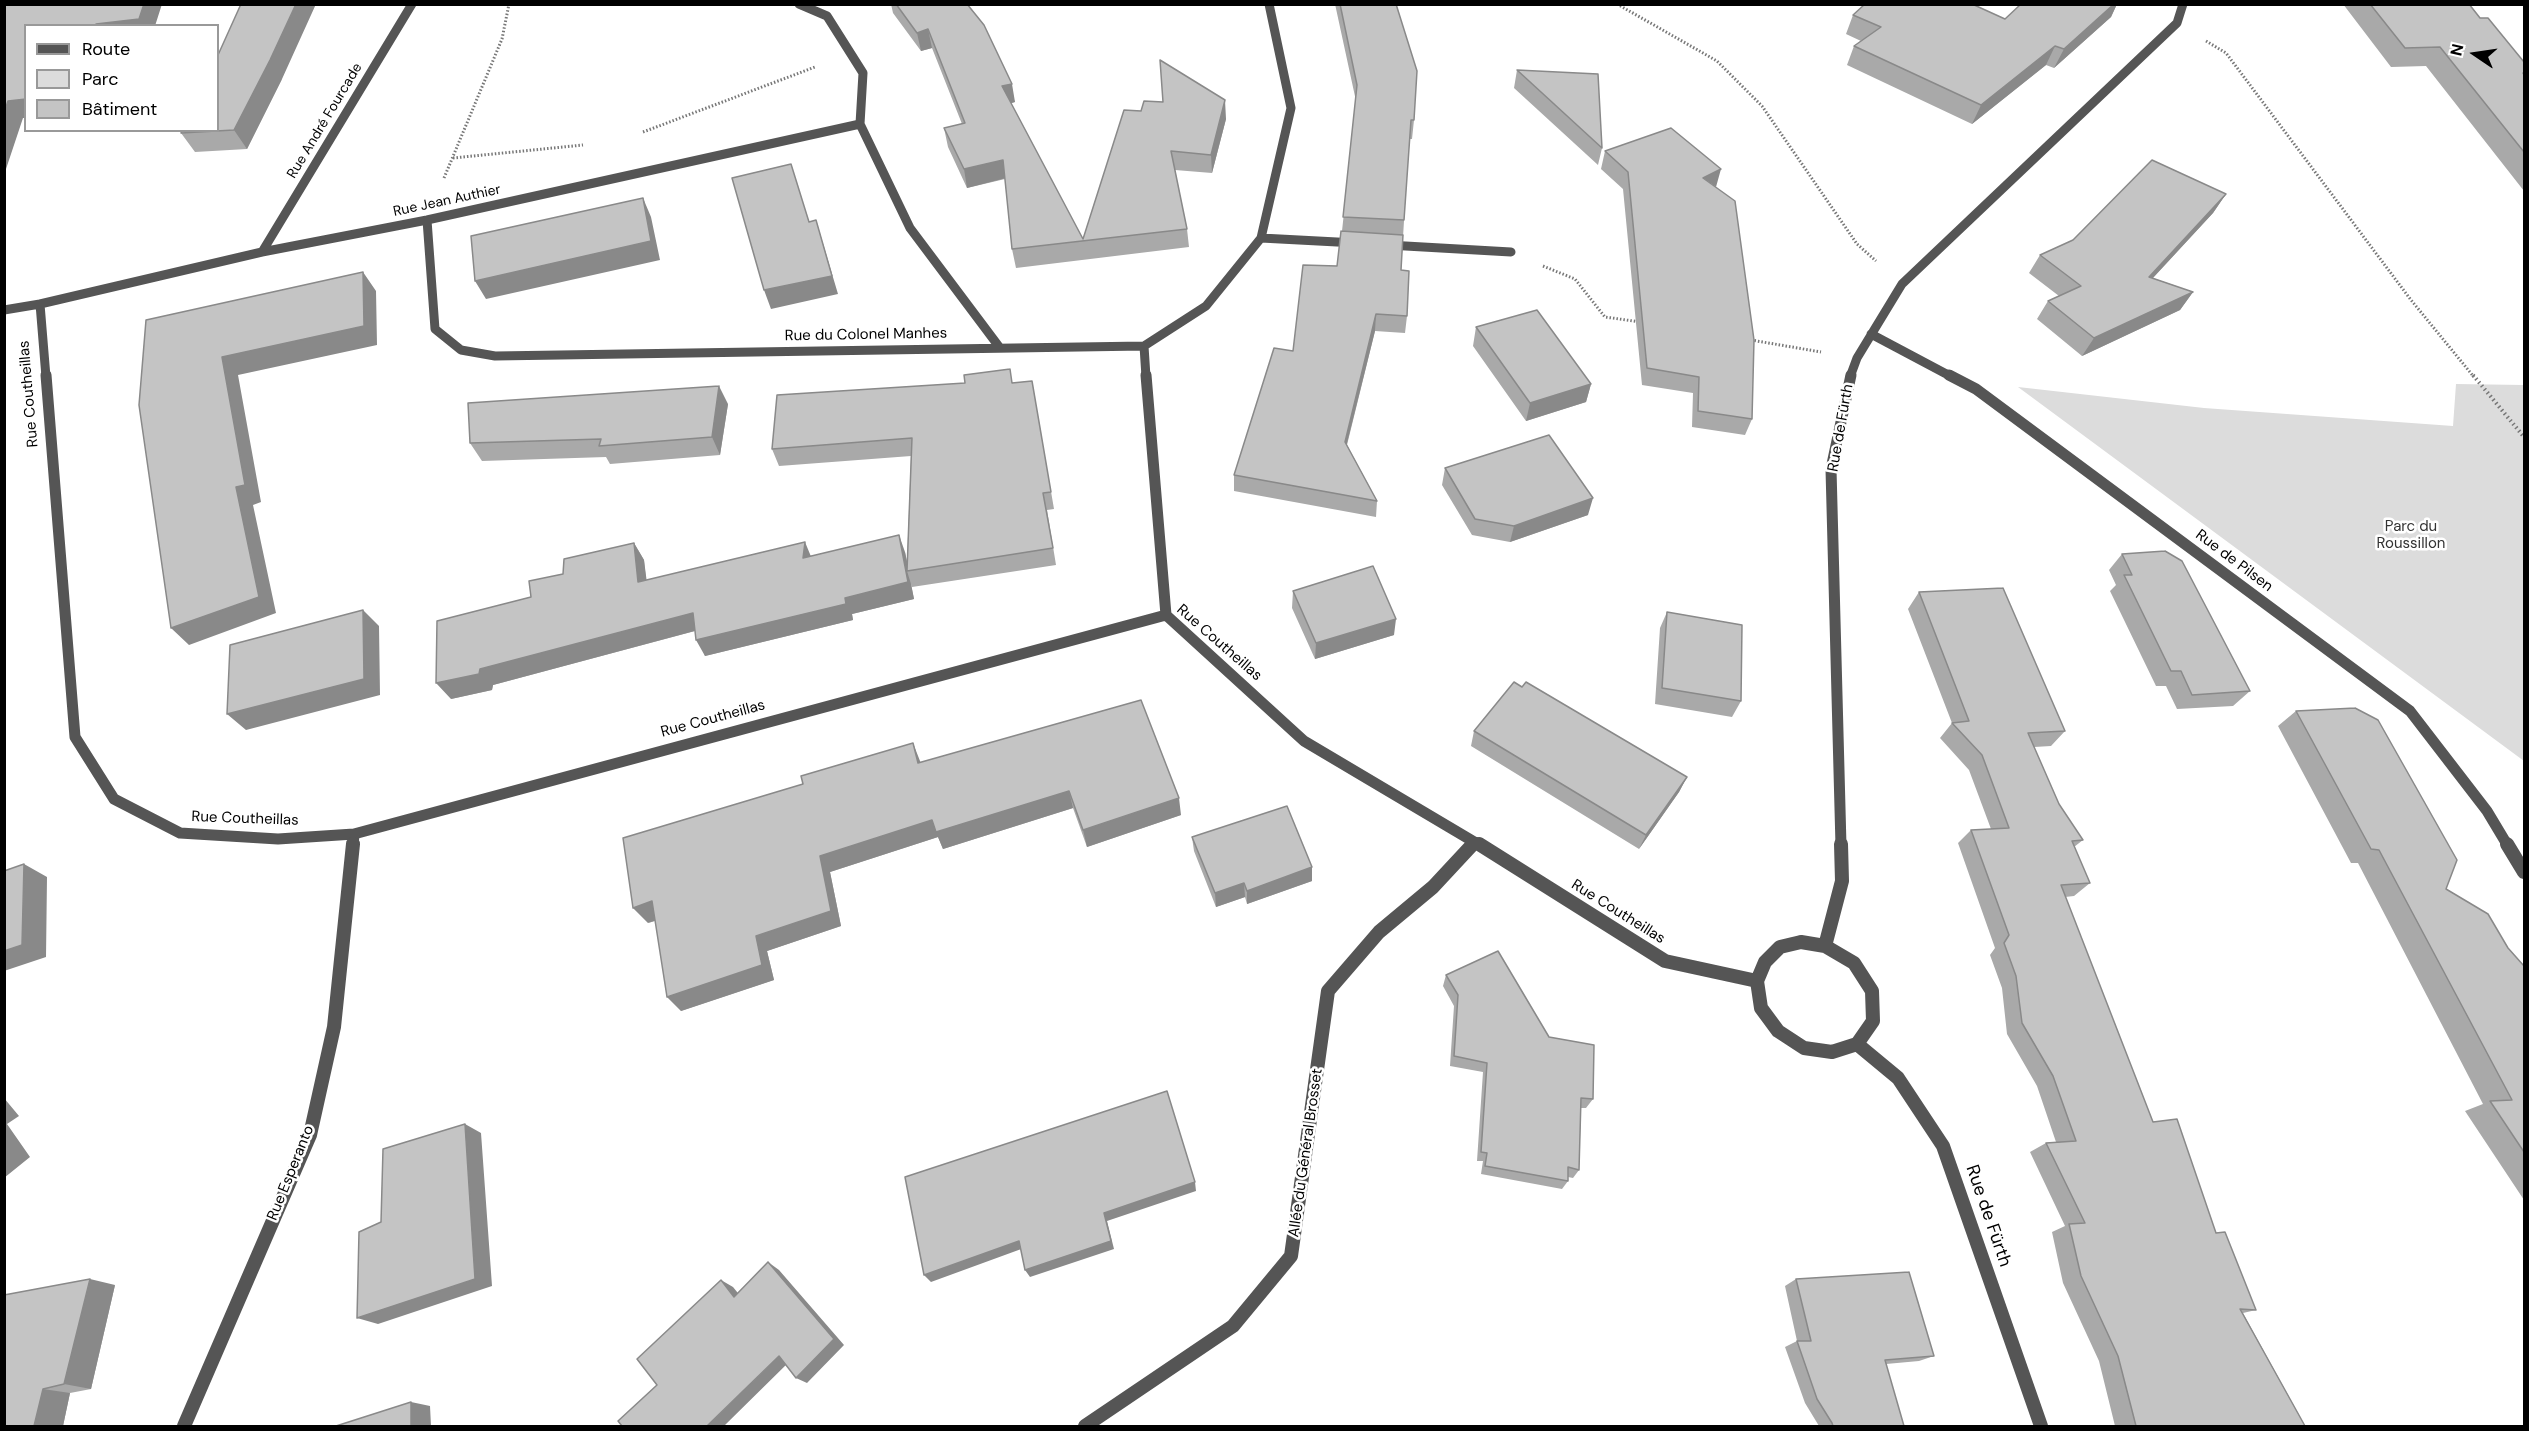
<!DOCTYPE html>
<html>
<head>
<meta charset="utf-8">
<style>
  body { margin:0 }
  #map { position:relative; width:2529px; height:1431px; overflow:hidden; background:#fff; font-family:"DM Sans",sans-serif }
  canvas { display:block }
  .frame { position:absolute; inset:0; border:6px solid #000; pointer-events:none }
  .legend { position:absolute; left:24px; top:24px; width:195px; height:108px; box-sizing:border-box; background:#fff; border:2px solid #999; margin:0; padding:8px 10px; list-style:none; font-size:18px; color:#000 }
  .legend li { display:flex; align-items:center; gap:12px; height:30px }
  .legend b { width:30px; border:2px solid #999 }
  .north { position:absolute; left:2445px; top:24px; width:60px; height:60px; -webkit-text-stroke:4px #fff; paint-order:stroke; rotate:283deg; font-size:16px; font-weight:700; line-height:24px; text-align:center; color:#000 }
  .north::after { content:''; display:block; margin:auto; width:21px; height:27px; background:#000; clip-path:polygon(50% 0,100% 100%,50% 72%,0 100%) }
</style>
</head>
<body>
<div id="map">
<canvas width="2529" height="1431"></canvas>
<div class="frame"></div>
<ul class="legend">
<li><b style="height:8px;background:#555"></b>Route</li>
<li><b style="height:16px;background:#dcdcdc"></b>Parc</li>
<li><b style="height:16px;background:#c4c4c4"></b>Bâtiment</li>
</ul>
<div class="north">N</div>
</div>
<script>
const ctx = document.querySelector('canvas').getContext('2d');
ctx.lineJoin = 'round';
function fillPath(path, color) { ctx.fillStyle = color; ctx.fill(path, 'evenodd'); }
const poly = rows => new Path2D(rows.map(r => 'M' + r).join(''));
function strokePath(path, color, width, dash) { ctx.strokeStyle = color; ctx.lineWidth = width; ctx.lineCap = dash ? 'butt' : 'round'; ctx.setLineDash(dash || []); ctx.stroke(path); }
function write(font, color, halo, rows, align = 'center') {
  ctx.font = font + ' "DM Sans",sans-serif'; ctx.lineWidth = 5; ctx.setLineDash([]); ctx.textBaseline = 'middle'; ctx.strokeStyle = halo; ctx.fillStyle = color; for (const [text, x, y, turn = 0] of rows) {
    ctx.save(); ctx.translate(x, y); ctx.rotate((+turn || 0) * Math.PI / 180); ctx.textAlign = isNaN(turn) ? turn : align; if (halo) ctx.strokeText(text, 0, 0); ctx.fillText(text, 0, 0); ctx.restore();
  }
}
fillPath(poly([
  [2456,384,2524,385,2524,761,2018,387,2204,408,2453,426]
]), '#dcdcdc');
strokePath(poly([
  [1617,4,1717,61,1762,106,1857,244,1876,261],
  [2206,41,2226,53,2411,300,2474,377],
  [643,132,815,67],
  [453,158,583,145],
  [444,178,502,39,509,4],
  [1543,266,1575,279,1605,317,1640,322],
  [1751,340,1821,352]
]), '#777', 3, [1.5, 2]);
strokePath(poly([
  [2473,375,2524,437]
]), '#777', 4, [1.5, 3]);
strokePath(poly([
  [799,4,827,16,863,73,860,124,910,228,1000,348],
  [427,220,435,329,461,350,495,356,1144,346],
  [1261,238,1356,243],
  [1388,245,1511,252],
  [262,252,412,4],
  [40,304,262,252,427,220,860,124],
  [4,310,40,304,46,377],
  [1871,334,1952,377],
  [1144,346,1206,306,1261,238,1291,108,1269,4],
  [1144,346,1146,377],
  [1850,377,1857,358,1902,284,2177,23,2183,4]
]), '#555', 9);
strokePath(poly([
  [46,375,75,737,114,799,180,833,278,839,354,834,1166,615,1304,741,1481,846],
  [1146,375,1166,615],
  [1949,375,1976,389,2410,711,2487,811,2508,846],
  [353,846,354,834],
  [1471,846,1475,842],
  [1841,846,1831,469,1851,375]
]), '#555', 11);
strokePath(poly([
  [1479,844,1665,961,1757,981],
  [2507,844,2524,872],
  [1801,942,1825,946,1854,963,1872,991,1873,1021,1857,1044,1832,1052,1804,1048,1778,1031,1761,1008,1757,981,1765,962,1780,947,1801,942],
  [1825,946,1842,881,1841,844],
  [1857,1044,1898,1078,1943,1146,2041,1426],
  [184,1426,310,1135,334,1027,353,844],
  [1085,1426,1233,1326,1291,1256,1328,991,1379,932,1433,887,1473,844]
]), '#555', 14);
fillPath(poly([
  [891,4,967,4,1015,102,1011,103,1083,239,1124,110,1226,119,1212,173,1175,170,1187,229,1189,247,1016,268,1012,249,1005,179,967,188,948,147,944,128,962,124,932,48,921,51,893,13],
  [1335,4,1396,4,1414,120,1412,139,1409,139,1401,270,1407,316,1405,333,1375,331,1347,445,1377,501,1376,517,1234,491,1234,475,1293,351,1337,266,1342,231,1356,101],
  [2021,4,2117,4,2111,17,2054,68,2046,65,1972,124,1847,65,1854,46,1861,41,1846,34,1853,15,2005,19],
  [2343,4,2469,4,2480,18,2524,62,2524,191,2426,66,2391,67],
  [1517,70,1602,148,1598,165,1514,88],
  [282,79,247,149,195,152,181,133],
  [1605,151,1716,187,1752,419,1745,435,1692,427,1693,393,1642,385,1623,189,1601,169],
  [2226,194,2213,213,2153,278,2193,292,2180,310,2082,356,2037,319,2048,301,2059,296,2029,273,2040,255],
  [1476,327,1591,384,1586,402,1526,421,1473,346],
  [1032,381,1054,509,1047,510,1056,565,912,587,911,584,914,599,852,614,853,620,705,656,695,631,493,685,492,690,451,699,531,597,563,574,634,543,644,560,646,580,811,556,905,552,907,562,911,456,779,466,772,449,1013,383],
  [728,404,720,455,610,464,606,457,482,461,470,443],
  [1445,468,1588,515,1510,542,1472,535,1442,485],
  [2122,554,2250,691,2233,706,2177,709,2166,686,2156,686,2110,591,2116,585,2109,570],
  [1293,591,1394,635,1315,659,1292,608],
  [1919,592,2065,731,2051,746,2034,747,2059,804,2083,840,2074,847,2090,883,2074,896,2065,897,2153,1122,2216,1233,2256,1310,2243,1313,2305,1426,2115,1426,2099,1361,2063,1283,2052,1232,2065,1226,2030,1152,2046,1143,2056,1142,2037,1086,2007,1034,2002,988,1990,955,1995,948,1958,843,1971,830,1991,829,1969,770,1940,738,1952,723,1908,609],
  [1667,612,1741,701,1732,717,1655,704,1660,628],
  [2296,711,2446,889,2508,948,2524,966,2524,1200,2465,1111,2483,1104,2358,863,2351,863,2278,726],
  [1474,731,1687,777,1679,792,1639,849,1471,746],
  [921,762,1181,815,1087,847,1073,808,943,849,938,837,830,872,841,926,767,951,774,980,681,1011,655,921,648,923],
  [1192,837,1312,867,1312,881,1247,904,1245,897,1216,907,1194,851],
  [1446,975,1549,1037,1593,1099,1586,1108,1581,1108,1579,1170,1573,1178,1568,1177,1568,1181,1562,1189,1481,1174,1483,1161,1477,1161,1483,1072,1450,1066,1454,1006,1443,986],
  [1796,1279,1934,1356,1919,1361,1886,1364,1904,1426,1819,1426,1805,1403,1785,1347,1797,1341,1785,1286],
  [115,1285,91,1389,70,1393,63,1426,4,1426]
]), '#a9a9a9');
fillPath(poly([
  [144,4,162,4,155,26,95,26,96,24],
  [296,4,316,4,282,79,247,149,234,130],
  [2114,4,2117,4,2111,17,2054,68,2064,49],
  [928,29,932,48,921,51,917,33],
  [2055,46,2046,65,1972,124,1981,105],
  [1012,84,1015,102,1005,105,1002,86],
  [26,99,26,118,23,118,4,175,4,113,8,101],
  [1225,100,1226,119,1212,173,1211,155],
  [1003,160,1006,178,967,188,964,169],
  [1721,169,1716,187,1703,178],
  [2226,194,2213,213,2137,295,2149,277],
  [643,198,651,217,660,260,486,299,475,281],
  [816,220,838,294,771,309,764,290],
  [363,272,376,291,377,345,238,375,261,502,253,505,276,613,189,645,171,628,236,487,222,357],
  [2193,292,2180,310,2082,356,2094,338],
  [1376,314,1375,331,1343,459,1345,442],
  [1591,384,1586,402,1526,421,1530,403],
  [719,386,728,404,720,455,712,437],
  [1593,498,1588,515,1510,542,1514,526],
  [899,535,905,552,909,571,907,571,911,584,914,599,852,614,853,620,705,656,696,640,845,598],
  [805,542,812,559,803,558],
  [634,543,644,560,649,599,638,582],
  [363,610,379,626,380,695,246,730,227,714],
  [693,613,702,629,493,685,492,690,451,699,436,683,480,669],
  [1396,619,1394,635,1315,659,1316,643],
  [913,743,920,761,926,781,918,763],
  [1687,777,1679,792,1639,849,1646,835],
  [1069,791,1073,808,943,849,938,837,830,872,841,926,767,951,774,980,681,1011,667,997,756,936,820,856,932,820],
  [1179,798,1181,815,1087,847,1083,830],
  [24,864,47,877,46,957,4,971,4,951],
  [1312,867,1312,881,1247,904,1247,891],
  [1244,883,1245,897,1216,907,1215,893],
  [652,901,666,917,648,923,633,908],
  [4,1098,19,1116,7,1124,30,1157,4,1178],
  [465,1124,481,1133,492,1286,378,1324,357,1318],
  [1195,1182,1196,1191,1107,1221,1114,1249,1030,1277,1025,1270,1104,1213],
  [1019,1241,1024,1248,931,1282,924,1275],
  [768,1262,779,1270,844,1345,807,1383,796,1378],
  [90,1279,115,1285,91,1389,64,1384],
  [721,1280,733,1287,746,1303,734,1297],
  [779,1356,790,1361,724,1426,707,1426],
  [43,1389,70,1393,63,1426,34,1426],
  [411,1402,430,1406,431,1426,411,1426]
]), '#898989');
const building = poly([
  [4,4,144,4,139,19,96,24,95,26,26,26,26,99,8,101,4,113,4,4],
  [241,4,296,4,270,60,234,130,181,133,182,130,218,130,218,55,241,4],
  [896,4,967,4,984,25,1012,84,1002,86,1083,239,1124,110,1141,111,1144,101,1163,102,1160,60,1225,100,1211,155,1171,151,1187,229,1012,249,1003,160,964,169,944,128,965,123,928,29,917,33,896,4],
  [1340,4,1396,4,1417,71,1414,120,1411,120,1404,220,1343,217,1357,85,1340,4],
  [1865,4,1972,4,2005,19,2021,4,2114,4,2064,49,2055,46,1981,105,1854,46,1881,27,1853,15,1865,4],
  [2370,4,2469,4,2480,18,2488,18,2524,62,2524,73,2523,73,2524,75,2524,152,2440,47,2405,48,2370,4],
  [1517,70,1598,74,1602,148,1517,70],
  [1671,128,1721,169,1703,178,1735,201,1754,340,1752,419,1698,411,1699,377,1647,368,1628,172,1605,151,1671,128],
  [2152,160,2226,194,2149,277,2193,292,2094,338,2048,301,2081,286,2040,255,2073,240,2152,160],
  [791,164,809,222,816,220,832,276,764,290,732,178,791,164],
  [643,198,651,241,475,281,471,236,643,198],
  [1341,231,1403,235,1401,270,1409,271,1407,316,1376,314,1345,442,1377,501,1234,475,1274,348,1293,351,1303,265,1337,266,1341,231],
  [363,272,364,326,222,357,245,485,236,487,259,597,171,628,139,405,146,320,363,272],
  [1537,310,1591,384,1530,403,1476,327,1537,310],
  [1010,369,1012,383,1032,381,1051,492,1043,493,1053,548,907,571,912,438,772,449,777,395,965,383,964,375,1010,369],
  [719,386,712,437,599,446,601,439,470,443,468,403,719,386],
  [1549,435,1593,498,1514,526,1475,519,1445,468,1549,435],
  [899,535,908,582,845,598,846,604,696,640,693,613,480,669,479,674,436,683,437,621,531,597,529,581,563,574,564,559,634,543,638,582,805,542,803,558,899,535],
  [2165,551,2182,561,2250,691,2192,695,2181,671,2171,671,2124,575,2132,575,2122,554,2165,551],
  [1373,566,1396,619,1316,643,1293,591,1373,566],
  [2003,588,2065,731,2028,733,2059,804,2083,840,2072,841,2090,883,2061,885,2153,1122,2177,1119,2216,1233,2225,1232,2256,1310,2240,1309,2305,1426,2136,1426,2118,1356,2081,1276,2069,1224,2085,1223,2046,1143,2076,1141,2053,1076,2022,1023,2016,976,2004,943,2009,935,1971,830,2009,828,1982,755,1952,723,1969,721,1919,592,2003,588],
  [363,610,364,679,227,714,230,645,363,610],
  [1667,612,1742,625,1741,701,1662,688,1667,612],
  [1514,682,1522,687,1526,682,1687,777,1646,835,1474,731,1514,682],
  [1141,700,1179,798,1083,830,1069,791,936,832,932,820,820,856,831,911,756,936,762,965,667,997,652,901,633,908,623,838,803,784,801,776,913,743,918,763,1141,700],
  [2355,708,2378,720,2457,860,2446,889,2488,914,2508,948,2524,966,2524,1152,2490,1101,2512,1100,2379,850,2371,849,2296,711,2355,708],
  [1287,806,1312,867,1247,891,1244,883,1215,893,1192,837,1287,806],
  [24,864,22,945,4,951,4,871,24,864],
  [1498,951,1549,1037,1594,1045,1593,1099,1581,1098,1579,1170,1568,1167,1568,1181,1485,1166,1487,1153,1481,1152,1487,1063,1454,1056,1458,995,1446,975,1498,951],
  [1167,1091,1195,1182,1104,1213,1111,1241,1025,1270,1019,1241,924,1275,905,1177,1167,1091],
  [465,1124,475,1279,357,1318,359,1232,381,1222,383,1149,465,1124],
  [768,1262,834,1339,796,1378,779,1356,707,1426,622,1426,618,1421,657,1385,637,1359,721,1280,734,1297,768,1262],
  [1909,1272,1934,1356,1885,1360,1904,1426,1833,1426,1832,1423,1817,1399,1797,1341,1811,1341,1796,1279,1909,1272],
  [90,1279,64,1384,43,1389,34,1426,4,1426,4,1295,90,1279],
  [411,1402,411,1426,336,1426,411,1402]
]);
fillPath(building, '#c4c4c4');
strokePath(building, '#898989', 1.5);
write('14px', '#000', '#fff', [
  ["Rue André Fourcade",325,121,-59],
  ["Rue Jean Authier",447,201,-12]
]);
write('15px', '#000', '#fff', [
  ["Rue du Colonel Manhes",866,335,-1],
  ["Rue Coutheillas",29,394,-95],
  ["Rue de Fürth",1841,428,-80],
  ["Rue de Pilsen",2234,561,37],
  ["Rue Coutheillas",1219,643,41],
  ["Rue Coutheillas",713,719,-15],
  ["Rue Coutheillas",245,819,2],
  ["Rue Coutheillas",1618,912,32],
  ["Allée du Général Brosset",1306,1153,-82],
  ["Rue Esperanto",291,1173,-68]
]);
write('15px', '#333', '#fff', [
  ["Parc du",2411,527],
  ["Roussillon",2411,544]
]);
write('18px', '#000', '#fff', [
  ["Rue de Fürth",1988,1216,71]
]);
</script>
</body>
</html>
